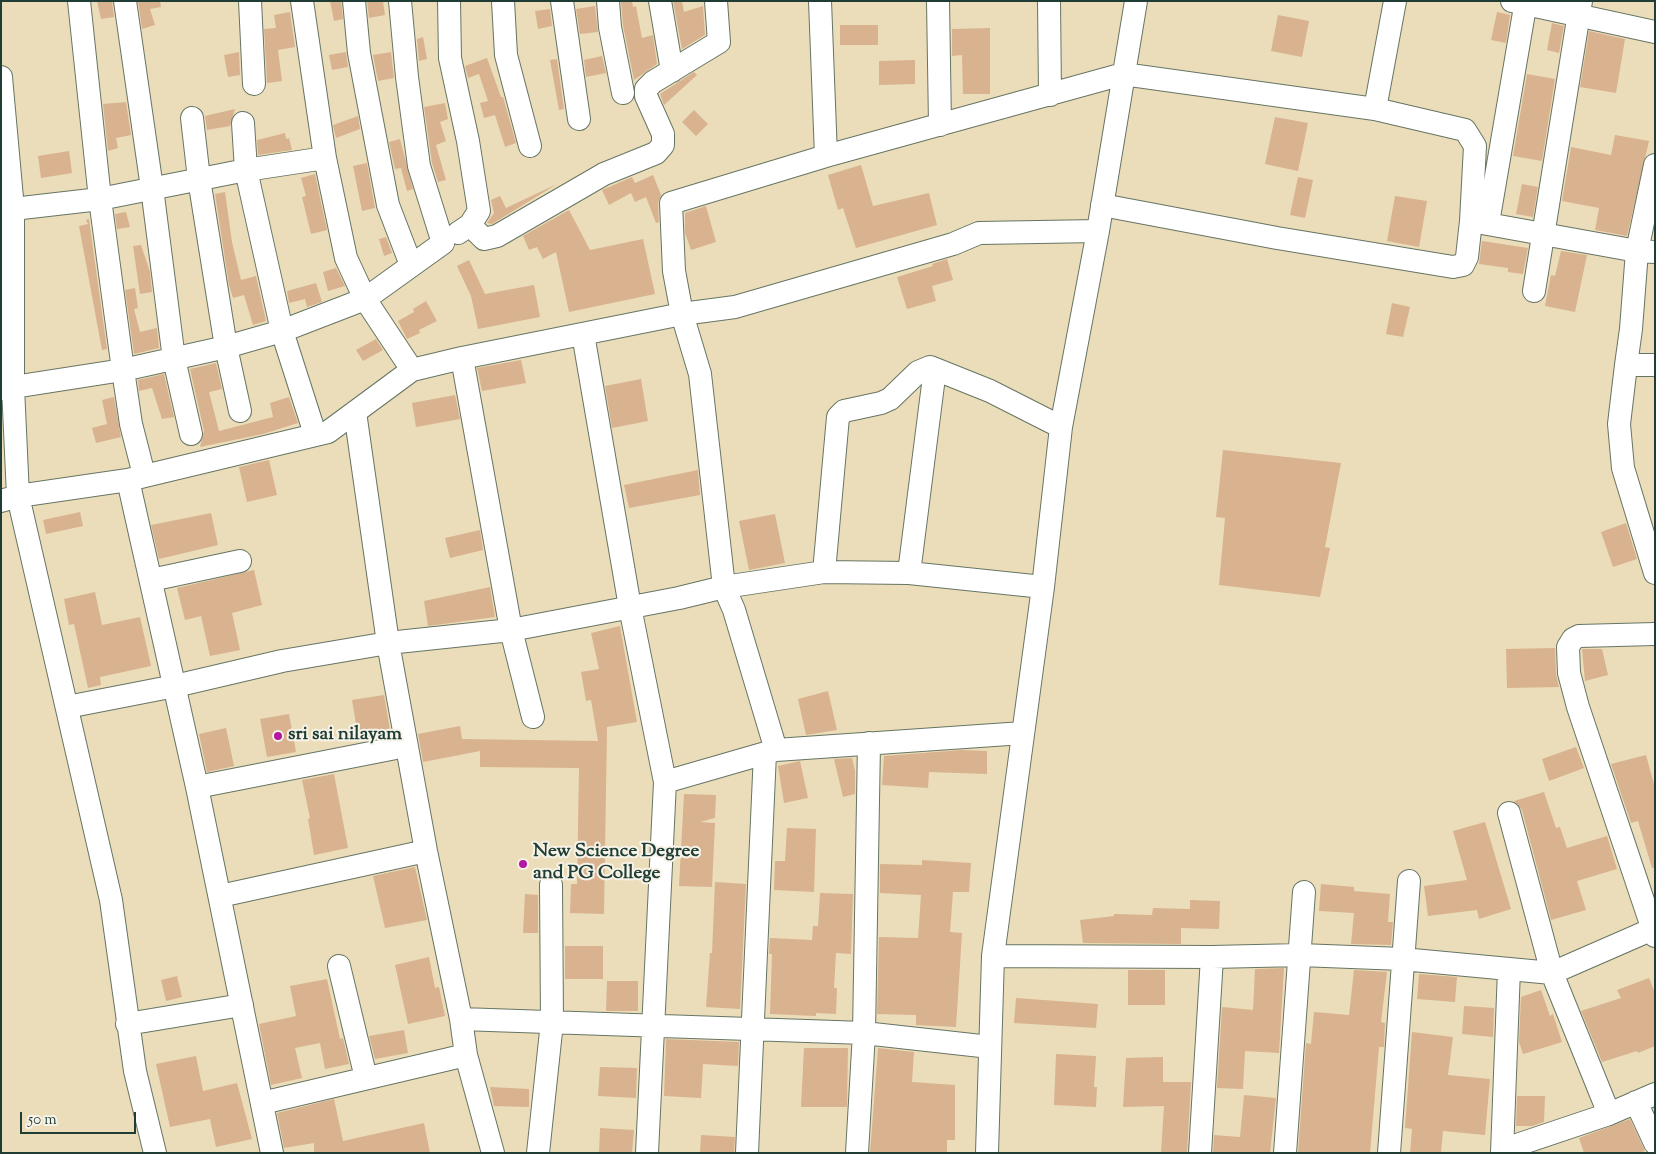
<!DOCTYPE html>
<html>
<head>
<meta charset="utf-8">
<style>
  body { margin:0 }
  #map { position:relative; width:1656px; height:1154px; overflow:hidden; background:#ebddb9; font-family:"Sorts Mill Goudy",serif }
  canvas { display:block }
  .frame { position:absolute; inset:0; border:2px solid #1f3d34; pointer-events:none }
  .scale { position:absolute; left:20px; top:1112px; width:116px; height:22px; box-sizing:border-box; border:2px solid #1f3d34; border-top:0; padding-left:6px; font-size:15px; line-height:18px; white-space:nowrap; color:#1f3d34; -webkit-text-stroke:4px #f7f3e8; paint-order:stroke }
</style>
</head>
<body>
<div id="map">
<canvas width="1656" height="1154"></canvas>
<div class="frame"></div>
<div class="scale">50 m</div>
</div>
<script>
const ctx = document.querySelector('canvas').getContext('2d');
ctx.lineJoin = 'round';
function fillPath(path, color) { ctx.fillStyle = color; ctx.fill(path, 'evenodd'); }
const poly = rows => new Path2D(rows.map(r => 'M' + r).join(''));
function strokePath(path, color, width, dash) { ctx.strokeStyle = color; ctx.lineWidth = width; ctx.lineCap = dash ? 'butt' : 'round'; ctx.setLineDash(dash || []); ctx.stroke(path); }
function write(font, color, halo, rows, align = 'center') {
  ctx.font = font + ' "Sorts Mill Goudy",serif'; ctx.lineWidth = 4; ctx.setLineDash([]); ctx.textBaseline = 'middle'; ctx.strokeStyle = halo; ctx.fillStyle = color; for (const [text, x, y, turn = 0] of rows) {
    ctx.save(); ctx.translate(x, y); ctx.rotate((+turn || 0) * Math.PI / 180); ctx.textAlign = isNaN(turn) ? turn : align; if (halo) ctx.strokeText(text, 0, 0); ctx.fillText(text, 0, 0); ctx.restore();
  }
}
fillPath(poly([
  [97,1,112,1,114,17,101,19],
  [138,1,160,1,161,7,150,9,155,25,142,29],
  [330,1,341,1,343,19,334,21],
  [367,1,383,1,385,15,369,18],
  [621,1,632,1,633,7,636,6,642,38,653,35,657,64,634,80,623,25],
  [673,1,682,1,684,12,703,6,705,35,682,49],
  [595,6,598,32,580,34,576,9],
  [550,9,552,26,538,29,535,11],
  [290,12,295,47,278,50,282,81,267,83,264,29,276,28,274,15],
  [1497,12,1510,15,1506,43,1491,40],
  [1278,15,1309,21,1302,57,1271,51],
  [1552,23,1564,26,1559,53,1547,50],
  [840,25,878,25,878,45,840,45],
  [990,28,990,94,963,94,962,55,952,56,952,29],
  [1589,31,1625,39,1616,93,1580,87],
  [423,37,427,59,419,61,417,39],
  [239,52,240,75,228,77,224,55],
  [346,52,348,67,332,70,329,55],
  [391,52,394,78,378,81,373,55],
  [602,56,606,73,586,77,584,60],
  [487,58,501,97,503,97,516,143,505,147,495,115,484,118,480,103,488,101,479,74,468,78,465,66],
  [557,59,564,109,559,110,550,60],
  [915,60,915,84,879,85,879,61],
  [694,72,697,75,664,105,660,94],
  [1527,74,1555,79,1542,161,1513,156],
  [126,102,131,135,116,138,118,148,108,151,103,104],
  [445,103,448,119,440,122,446,141,436,145,446,180,438,182,432,163,424,107],
  [235,109,230,126,207,130,205,116],
  [694,110,708,124,696,136,682,122],
  [358,116,360,129,336,138,333,125],
  [1275,117,1308,123,1298,171,1265,164],
  [285,133,286,139,289,138,292,150,258,155,257,140],
  [1615,135,1649,141,1627,236,1595,230,1599,208,1562,201,1571,147,1611,155],
  [400,139,413,189,407,191,401,168,395,169,389,142],
  [69,151,72,173,41,178,38,156],
  [367,163,375,208,362,211,353,166],
  [861,165,873,206,929,193,937,225,856,248,843,208,838,210,828,175],
  [315,174,327,230,311,234,302,197,306,196,301,178],
  [653,175,661,195,658,203,659,222,656,223,646,197,635,202,631,193,609,205,602,190,632,177,635,183],
  [1298,177,1313,180,1305,218,1290,215],
  [557,184,492,224,487,223,494,213,491,200,500,196,506,208],
  [1522,184,1538,187,1533,217,1516,214],
  [225,192,232,242,241,280,256,276,266,321,253,325,244,295,233,298,229,285,215,194],
  [1395,196,1427,201,1419,247,1387,241],
  [706,206,716,242,691,250,685,233,685,213],
  [569,210,590,250,643,239,655,294,569,312,556,252,543,259,537,247,529,250,523,236],
  [126,212,130,227,117,229,115,214],
  [89,219,107,349,102,350,79,226,88,224,86,220],
  [386,237,392,253,384,256,379,239],
  [1482,241,1528,248,1523,274,1508,272,1508,268,1479,264],
  [141,245,150,272,152,292,140,294,133,246],
  [1561,251,1587,255,1575,312,1545,306,1551,275,1555,276],
  [947,259,953,280,932,286,936,301,907,309,897,277,933,266,932,264],
  [469,260,485,294,534,285,540,317,478,329,471,296,457,266],
  [336,268,345,286,328,291,323,272],
  [316,283,322,302,307,307,305,299,289,303,287,291],
  [135,288,138,308,134,309,140,332,157,328,159,348,134,354,125,290],
  [426,301,437,321,419,330,420,333,407,339,398,321,414,312,413,309],
  [1392,303,1410,307,1403,337,1386,334],
  [376,339,383,350,363,361,356,350],
  [521,360,526,383,482,391,477,368],
  [216,363,222,389,209,392,219,431,273,417,270,403,289,397,298,423,263,434,200,447,204,431,190,369],
  [164,374,174,417,162,419,152,388,139,391,138,380],
  [641,379,648,421,612,428,605,386],
  [455,395,460,419,416,427,412,403],
  [114,397,121,437,96,443,92,428,107,424,102,400],
  [1223,450,1341,463,1325,547,1330,548,1320,597,1219,585,1225,518,1216,517],
  [269,460,277,495,247,502,239,467],
  [698,470,700,495,629,508,624,485],
  [80,512,83,526,46,534,43,520],
  [211,513,218,545,159,559,151,525],
  [775,514,785,563,749,570,739,521],
  [1626,523,1637,559,1613,567,1601,532],
  [480,530,483,550,450,558,445,538],
  [254,570,262,605,232,613,240,650,210,656,201,616,185,620,177,588],
  [490,587,495,617,428,626,424,601],
  [95,592,102,625,140,617,151,666,100,677,101,685,88,688,74,624,69,625,64,599],
  [620,626,637,722,607,727,604,914,570,913,571,884,577,884,579,768,480,767,480,751,423,762,418,734,460,726,462,739,598,741,591,700,586,701,581,672,599,669,591,633],
  [1555,648,1556,674,1559,687,1507,688,1506,649],
  [1582,649,1602,649,1608,675,1585,681],
  [828,691,837,730,806,735,798,699],
  [384,695,390,730,358,736,352,700],
  [289,714,296,752,267,757,260,719],
  [226,728,234,766,207,772,199,734],
  [1576,747,1584,768,1549,781,1542,759],
  [961,750,987,751,987,774,929,772,928,788,882,785,884,756],
  [1646,755,1655,788,1655,868,1652,868,1638,821,1631,823,1611,764],
  [852,758,855,771,855,794,843,797,834,759],
  [800,761,808,798,784,803,778,766],
  [334,774,348,848,314,855,308,819,310,818,302,780],
  [1544,792,1556,828,1560,827,1567,848,1607,836,1617,869,1577,881,1586,910,1551,920,1522,810,1514,801],
  [684,794,716,795,715,818,700,822,715,823,712,887,679,886],
  [1485,822,1511,909,1479,919,1477,910,1428,916,1424,886,1467,880,1453,831],
  [787,828,816,829,814,892,774,890,775,861,785,861],
  [922,860,971,863,969,892,953,892,950,932,962,933,956,1027,916,1025,916,1015,877,1014,879,937,918,938,921,895,880,893,880,864,922,865],
  [415,867,427,920,385,928,373,876],
  [715,882,746,884,740,1009,706,1007,710,953,712,953],
  [1321,884,1354,887,1354,891,1390,894,1388,922,1393,922,1391,945,1351,944,1354,913,1319,911],
  [820,893,853,894,851,954,836,953,834,988,837,988,836,1014,816,1013,816,1016,770,1014,772,954,769,954,770,938,812,940,813,926,818,926],
  [525,894,538,895,538,933,523,933],
  [1190,900,1220,901,1219,929,1181,928,1181,944,1083,943,1080,920,1114,916,1114,914,1152,915,1153,908,1190,909],
  [565,946,603,946,603,979,565,979],
  [429,957,435,988,439,987,445,1016,408,1024,395,965],
  [1284,968,1279,1053,1245,1051,1243,1089,1217,1088,1222,1007,1253,1010,1255,969],
  [1128,970,1165,970,1165,1005,1128,1005],
  [1354,970,1387,972,1381,1022,1385,1023,1384,1047,1379,1047,1370,1153,1298,1153,1306,1043,1311,1044,1314,1012,1349,1015],
  [1419,974,1457,977,1455,1002,1417,999],
  [177,976,182,997,166,1001,161,980],
  [1649,978,1655,993,1655,1046,1638,1053,1637,1051,1602,1062,1581,1011,1621,998,1617,990],
  [327,979,340,1039,343,1038,349,1064,325,1069,320,1043,295,1048,302,1078,271,1085,259,1024,296,1016,290,986],
  [607,981,638,981,638,1011,606,1011],
  [1541,990,1550,1016,1553,1014,1562,1042,1523,1054,1519,1042,1521,997],
  [1016,998,1098,1004,1096,1028,1014,1023],
  [1464,1006,1494,1008,1493,1037,1462,1034],
  [404,1030,408,1053,375,1059,369,1036],
  [1412,1032,1453,1037,1448,1075,1490,1079,1485,1135,1443,1131,1441,1153,1410,1153,1412,1129,1405,1128],
  [666,1039,739,1042,738,1066,703,1064,701,1098,664,1096],
  [804,1048,848,1048,847,1107,801,1107],
  [878,1048,914,1052,912,1082,955,1085,955,1140,947,1140,947,1153,870,1153],
  [1056,1054,1096,1056,1094,1087,1097,1087,1096,1107,1054,1105],
  [196,1056,203,1091,237,1083,252,1139,216,1147,210,1119,170,1127,156,1064],
  [1163,1057,1163,1082,1191,1082,1187,1153,1161,1153,1164,1106,1123,1107,1126,1058],
  [600,1067,637,1068,636,1098,598,1096],
  [490,1087,529,1089,529,1107,494,1106],
  [1244,1095,1276,1098,1270,1153,1213,1153,1214,1135,1240,1137],
  [1517,1096,1545,1096,1544,1122,1532,1126,1516,1126],
  [334,1099,343,1141,424,1123,430,1153,314,1153,314,1143,284,1148,277,1113],
  [1630,1119,1645,1151,1639,1153,1584,1153,1579,1138],
  [600,1128,634,1130,632,1153,599,1153],
  [701,1135,735,1137,734,1153,700,1153]
]), '#d9b290');
const minor = poly([
  [79,1,100,199,123,370,131,424,144,475],
  [125,1,152,188,174,359,191,434],
  [250,1,254,84],
  [302,1,325,158,246,170,282,331,315,434],
  [354,1,359,53,388,205,411,265],
  [449,1,450,58,468,141,479,211,470,225,458,233],
  [503,1,506,55,530,146],
  [562,1,579,119],
  [608,1,610,27,623,93],
  [660,1,672,71],
  [820,1,826,156,1123,74,1375,109,1465,130,1475,146,1471,221,1637,251,1655,252],
  [938,1,940,125],
  [1049,1,1050,95],
  [1512,1,1655,32],
  [1,77,13,209,13,387,18,496,111,900,135,1071,155,1153],
  [1375,109,1395,1],
  [192,118,199,179,226,347,240,411],
  [325,158,346,258,365,299,412,370],
  [1655,165,1637,251,1631,329,1626,365,1655,365],
  [1102,205,1277,238,1453,267,1463,265,1467,257,1471,221],
  [13,209,100,199,246,170,243,123],
  [1488,223,1526,1],
  [470,225,484,239,497,236,604,174,656,153,663,145,663,134,646,96,646,89,653,82,719,42,716,1],
  [1534,291,1581,1],
  [583,334,630,607,665,782,647,1153],
  [462,358,511,630,533,717],
  [1626,365,1619,424,1623,468,1655,573],
  [1,389,123,370,226,347,282,331,365,299,443,243,419,166,407,77,400,1],
  [355,412,388,643,426,851,461,1019,864,1033,990,1047],
  [128,480,328,432,412,370,462,358,682,314,735,307,953,244,979,233,1098,231],
  [1,501,18,496,128,480,197,787,272,1153],
  [824,572,838,417,844,411,881,403,890,399,918,372,930,367,990,391,1061,427],
  [909,573,935,369],
  [151,580,240,561],
  [1655,634,1579,636,1573,639,1568,647,1569,673,1578,707,1655,936],
  [67,707,175,686,282,661,388,643,511,630,679,598,724,587,824,572,909,573,1043,587],
  [776,750,734,610,724,587,700,374,682,314,674,271,671,203,826,156],
  [665,782,776,750,1023,733],
  [197,787,406,746],
  [1509,813,1552,973,1609,1114],
  [220,896,426,851],
  [993,956,1212,957,1300,955,1402,959,1552,973,1655,928],
  [339,966,366,1078],
  [127,1024,242,1005],
  [466,1055,493,1153],
  [1636,1102,1655,1143],
  [262,1103,466,1055,461,1019],
  [1502,1150,1609,1114,1655,1094],
  [538,1153,552,1022,551,885],
  [747,1153,765,753],
  [857,1153,864,1033,869,743],
  [987,1153,993,956,1043,587,1061,427,1098,231,1136,1],
  [1200,1153,1212,957],
  [1285,1153,1304,892],
  [1389,1153,1409,881],
  [1502,1153,1509,969]
]);
strokePath(minor, '#667563', 24);
strokePath(minor, '#fff', 22);
for (const [x, y, r, color] of [
  [278,736,5,"#b5179e"],
  [523,864,5,"#b5179e"]
]) { const dot = new Path2D(); dot.arc(x, y, r, 0, 2 * Math.PI); ctx.fillStyle = color; ctx.fill(dot); strokePath(dot, '#f7f3e8', 2); }
write('bold 19px', '#1f3d34', '#f7f3e8', [
  ["sri sai nilayam",288,736],
  ["New Science Degree",533,853],
  ["and PG College",533,875]
], 'left');
</script>
</body>
</html>
